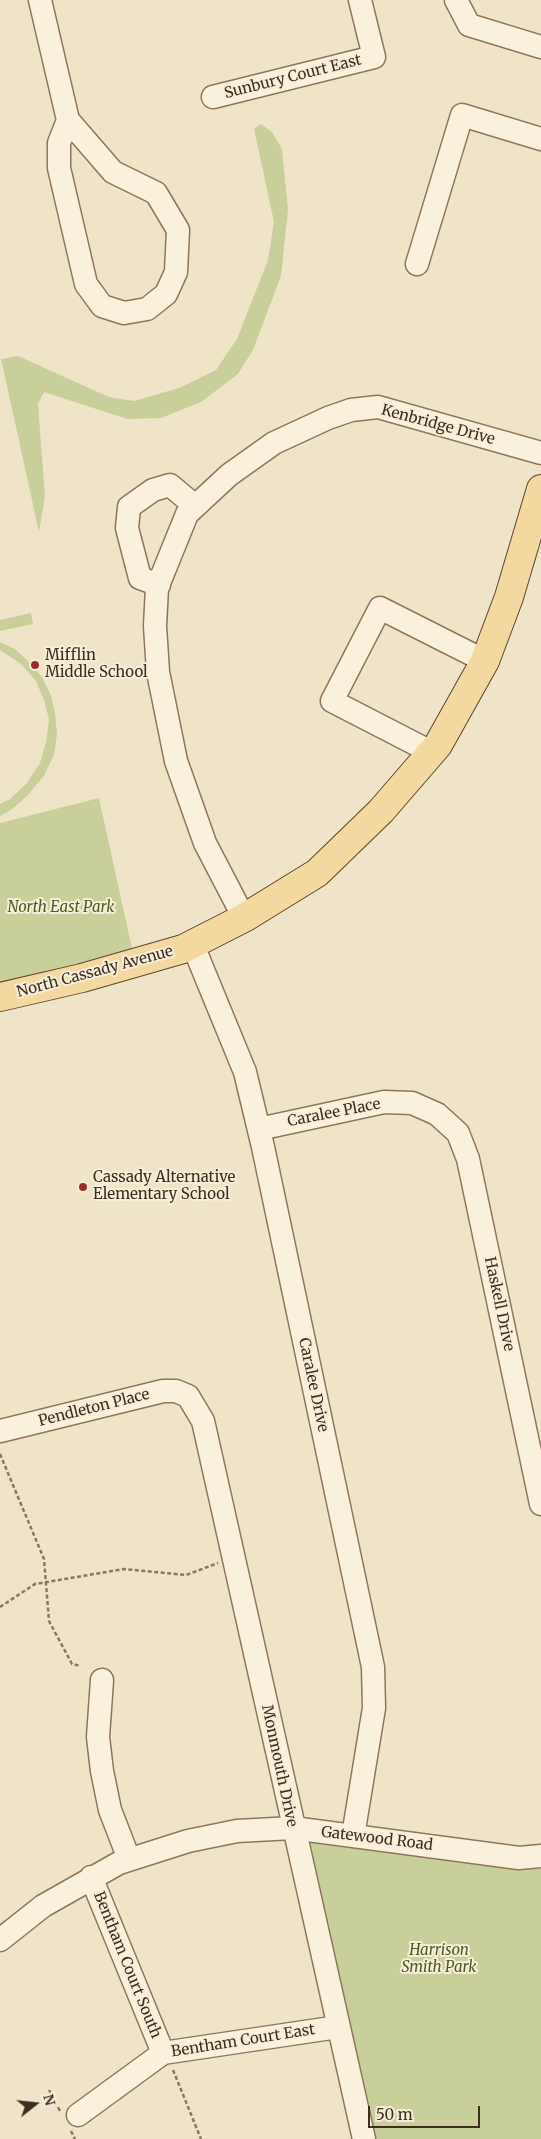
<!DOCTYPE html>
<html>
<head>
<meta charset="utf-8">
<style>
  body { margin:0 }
  #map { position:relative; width:541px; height:2139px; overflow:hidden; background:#f0e4c8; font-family:Merriweather,serif }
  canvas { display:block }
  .north { position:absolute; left:10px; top:2079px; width:50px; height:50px; -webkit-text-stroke:4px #f7eed8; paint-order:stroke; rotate:74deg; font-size:14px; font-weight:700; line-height:20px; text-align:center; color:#3d2e20 }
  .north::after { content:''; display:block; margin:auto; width:18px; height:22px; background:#3d2e20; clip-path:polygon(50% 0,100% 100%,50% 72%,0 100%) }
  .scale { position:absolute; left:368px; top:2106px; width:112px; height:22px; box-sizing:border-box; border:2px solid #3d2e20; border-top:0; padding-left:6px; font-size:15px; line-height:18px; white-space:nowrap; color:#3d2e20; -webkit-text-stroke:4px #f7eed8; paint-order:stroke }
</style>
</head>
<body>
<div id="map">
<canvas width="541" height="2139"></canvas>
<div class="north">N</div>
<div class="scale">50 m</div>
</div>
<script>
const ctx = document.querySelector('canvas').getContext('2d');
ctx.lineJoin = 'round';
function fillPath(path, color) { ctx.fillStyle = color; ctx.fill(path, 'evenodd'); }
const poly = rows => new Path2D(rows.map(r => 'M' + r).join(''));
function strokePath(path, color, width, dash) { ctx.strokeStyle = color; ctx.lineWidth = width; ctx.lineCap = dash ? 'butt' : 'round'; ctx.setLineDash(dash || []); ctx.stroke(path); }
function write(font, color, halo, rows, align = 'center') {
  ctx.font = font + ' Merriweather,serif'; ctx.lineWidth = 4; ctx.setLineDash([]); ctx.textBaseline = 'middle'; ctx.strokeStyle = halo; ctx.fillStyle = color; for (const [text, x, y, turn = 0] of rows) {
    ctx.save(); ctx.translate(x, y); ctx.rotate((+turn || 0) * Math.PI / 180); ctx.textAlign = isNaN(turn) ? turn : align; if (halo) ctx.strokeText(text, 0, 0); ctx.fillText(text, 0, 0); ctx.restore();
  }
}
fillPath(poly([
  [261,124,272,132,282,149,288,210,281,276,253,350,238,374,201,402,161,418,127,419,44,392,38,404,45,496,39,532,1,359,18,356,109,397,134,401,179,388,216,370,237,339,268,260,274,222,254,129],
  [31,613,33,624,0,631,0,620],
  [0,642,15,649,30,663,42,677,51,695,55,713,57,734,54,755,44,776,27,796,11,810,0,816,0,804,10,799,27,783,40,763,46,742,49,719,44,700,36,681,21,664,0,650],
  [99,798,133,953,0,983,0,823],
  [308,1839,516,1868,541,1869,541,2139,376,2139]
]), '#c9cf9b');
const minor = poly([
  [40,0,68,120,113,172,156,193,178,230,176,272,166,294,147,309,124,313,102,306,86,284,59,168,59,143,68,120],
  [456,0,469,25,541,47],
  [213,97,374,57,360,0],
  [417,264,462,115,541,139],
  [159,585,140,578,127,528,129,507,153,490,170,485,195,506],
  [431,752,332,701,380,608,485,661],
  [244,918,205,843,176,761,158,672,155,626,157,588,187,514,229,475,274,443,328,418,351,410,378,407,541,453],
  [192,943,245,1072,263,1147,373,1667,374,1708,353,1836],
  [259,1129,384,1102,412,1103,437,1114,458,1133,468,1159,541,1504],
  [0,1431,163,1391,176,1391,188,1396,203,1421,364,2139],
  [102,1680,98,1737,102,1771,110,1810,129,1859],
  [91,1877,163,2053],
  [0,1940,43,1906,119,1863,188,1841,237,1831,293,1828,519,1858,541,1856],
  [78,2115,163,2053,338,2027]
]);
const major = poly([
  [0,997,82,978,183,949,244,918,317,873,381,811,438,745,485,661,509,597,541,489]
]);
strokePath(minor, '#8d765c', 25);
strokePath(major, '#5b4430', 30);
strokePath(poly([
  [0,1454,44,1559,49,1621,72,1664,81,1666],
  [0,1607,35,1584,124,1569,186,1575,218,1563],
  [173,2070,201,2139],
  [49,2090,60,2111],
  [71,2131,75,2139]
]), '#8d765c', 2.5, [4, 2.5]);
strokePath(minor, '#faf1dc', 22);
strokePath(major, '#f3d9a0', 28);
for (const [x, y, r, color] of [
  [35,665,5,"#9e2a2b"],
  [83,1187,5,"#9e2a2b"]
]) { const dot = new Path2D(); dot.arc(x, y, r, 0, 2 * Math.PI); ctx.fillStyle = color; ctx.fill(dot); strokePath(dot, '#f7eed8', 2); }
write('15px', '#3d2e20', '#f7eed8', [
  ["Sunbury Court East",293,77,-14],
  ["Kenbridge Drive",438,425,15],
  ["North Cassady Avenue",95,972,-15],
  ["Caralee Place",334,1113,-11],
  ["Haskell Drive",499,1304,78],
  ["Caralee Drive",313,1385,78],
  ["Pendleton Place",94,1408,-14],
  ["Monmouth Drive",279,1766,78],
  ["Gatewood Road",377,1839,7],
  ["Bentham Court South",127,1965,68],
  ["Bentham Court East",243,2041,-9]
]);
write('15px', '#3d2e20', '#f7eed8', [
  ["Mifflin",45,656],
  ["Middle School",45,673],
  ["Cassady Alternative",93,1178],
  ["Elementary School",93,1195]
], 'left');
write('italic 15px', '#4d5a26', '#f7eed8', [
  ["North East Park",61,908],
  ["Harrison",439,1951],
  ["Smith Park",439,1968]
]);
</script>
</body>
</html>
